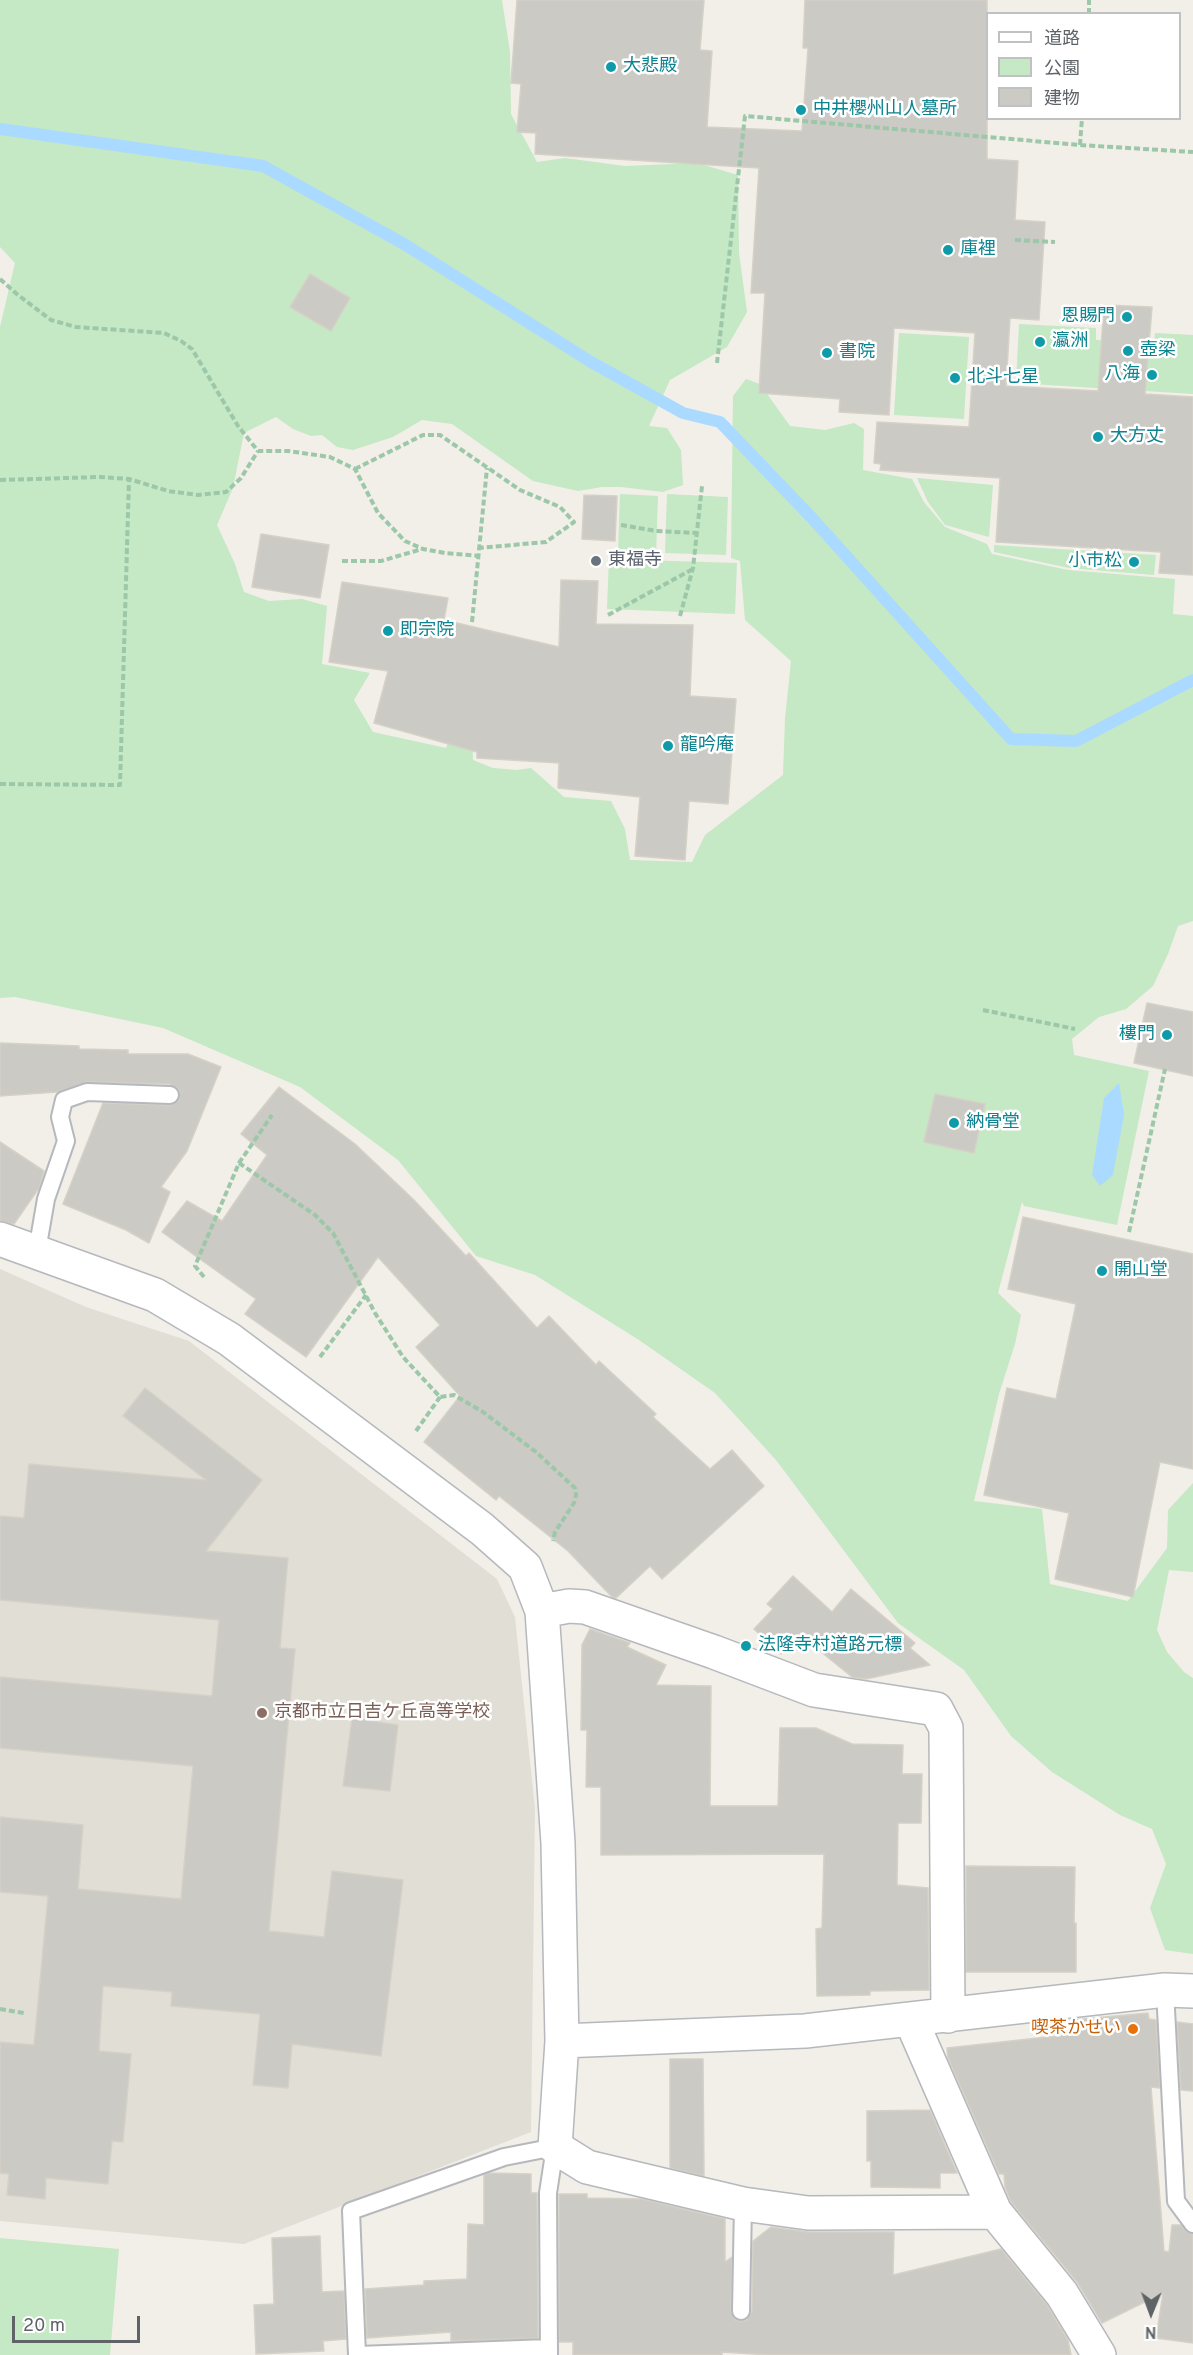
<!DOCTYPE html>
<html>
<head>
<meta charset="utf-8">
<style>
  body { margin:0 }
  #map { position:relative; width:1193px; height:2355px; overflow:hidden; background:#f1efe8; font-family:Overpass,"Noto Sans JP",sans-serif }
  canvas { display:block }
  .legend { position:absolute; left:986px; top:12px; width:195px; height:108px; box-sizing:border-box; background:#fff; border:2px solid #bfc1c3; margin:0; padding:8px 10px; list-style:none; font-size:18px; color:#5f6368 }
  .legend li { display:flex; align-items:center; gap:12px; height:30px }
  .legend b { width:30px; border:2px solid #bfc1c3 }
  .north { position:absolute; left:1121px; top:2283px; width:60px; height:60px; -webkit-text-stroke:4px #fff; paint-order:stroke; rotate:181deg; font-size:16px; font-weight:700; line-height:24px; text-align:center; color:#5f6368 }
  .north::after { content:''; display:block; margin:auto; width:21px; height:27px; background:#5f6368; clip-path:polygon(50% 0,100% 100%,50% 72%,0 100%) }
  .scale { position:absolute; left:12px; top:2316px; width:128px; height:27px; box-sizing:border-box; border:3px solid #5f6368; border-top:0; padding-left:8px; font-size:18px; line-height:21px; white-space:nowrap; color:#5f6368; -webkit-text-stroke:4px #fff; paint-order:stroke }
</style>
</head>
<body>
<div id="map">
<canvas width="1193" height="2355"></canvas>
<ul class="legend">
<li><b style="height:8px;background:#fff"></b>道路</li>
<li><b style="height:16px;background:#c5e8c5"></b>公園</li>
<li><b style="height:16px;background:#cccac5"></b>建物</li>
</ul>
<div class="north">N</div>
<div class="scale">20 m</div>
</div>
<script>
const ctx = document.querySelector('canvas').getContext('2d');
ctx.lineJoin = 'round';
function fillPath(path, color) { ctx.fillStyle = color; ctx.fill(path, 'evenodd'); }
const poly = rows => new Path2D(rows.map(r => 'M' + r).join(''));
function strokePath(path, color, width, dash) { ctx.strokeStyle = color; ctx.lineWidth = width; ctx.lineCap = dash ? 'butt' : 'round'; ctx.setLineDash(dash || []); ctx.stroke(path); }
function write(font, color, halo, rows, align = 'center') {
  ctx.font = font + ' Overpass,"Noto Sans JP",sans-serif'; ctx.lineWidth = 5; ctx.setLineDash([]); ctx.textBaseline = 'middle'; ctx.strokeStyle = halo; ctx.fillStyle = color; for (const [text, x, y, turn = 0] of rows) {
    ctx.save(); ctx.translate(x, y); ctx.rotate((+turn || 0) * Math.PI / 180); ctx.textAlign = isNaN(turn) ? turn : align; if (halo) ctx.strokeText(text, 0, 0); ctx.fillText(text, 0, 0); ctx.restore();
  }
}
fillPath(poly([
  [0,1269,86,1307,189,1341,497,1579,515,1617,535,1809,531,2132,244,2244,0,2221]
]), '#e1ded6');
fillPath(poly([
  [0,0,502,0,510,52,511,114,537,162,565,158,625,166,697,163,738,175,739,253,747,312,727,347,670,380,649,426,667,428,681,450,683,485,663,492,621,487,602,487,578,491,533,481,452,424,422,420,393,437,353,450,337,447,322,435,311,436,293,429,276,417,244,433,233,488,217,525,235,564,244,592,269,601,302,599,327,606,322,664,370,673,354,700,373,732,446,748,454,728,472,732,473,760,493,768,517,770,531,768,564,797,611,801,625,829,630,860,692,862,705,835,783,775,785,719,791,661,745,620,740,561,731,558,733,396,746,379,760,384,790,426,825,430,854,423,864,429,863,470,912,479,924,502,945,527,987,544,992,554,1068,570,1175,579,1173,614,1193,616,1193,921,1178,926,1168,954,1153,986,1126,1009,1099,1017,1072,1039,1074,1055,1149,1071,1117,1225,1024,1206,1022,1202,998,1293,1021,1315,1015,1344,999,1394,974,1501,1042,1509,1050,1584,1128,1601,1167,1548,1168,1510,1193,1483,1193,1572,1169,1570,1157,1630,1167,1652,1184,1672,1193,1678,1193,1954,1165,1950,1150,1908,1166,1864,1152,1829,1120,1815,1052,1772,1011,1736,964,1670,898,1623,776,1460,715,1393,639,1340,535,1275,476,1256,398,1160,300,1087,163,1028,15,997,0,998,0,327,15,263,0,247],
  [1019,324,1096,328,1096,340,1154,343,1155,333,1193,335,1193,394,1016,383],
  [899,333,969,337,964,419,894,415],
  [917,478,993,485,989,537,945,525,928,502],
  [620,494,658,496,656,555,618,553],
  [667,494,728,497,726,555,665,553],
  [994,545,1156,555,1154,575,1069,568,994,552],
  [609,559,737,563,735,614,607,609],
  [0,2238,119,2249,110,2355,0,2355]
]), '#c5e8c5');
fillPath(poly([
  [1119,1083,1124,1115,1113,1175,1100,1186,1092,1175,1104,1098]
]), '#aadaff');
strokePath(poly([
  [0,129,263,166,404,244,591,362,683,413,720,422,811,517,1011,739,1076,741,1193,680]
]), '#aadaff', 12);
const building = poly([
  [517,0,704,0,700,50,712,51,707,127,802,131,808,48,803,48,805,0,987,0,987,159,1018,161,1015,220,1045,222,1039,320,1010,318,1006,386,1098,391,1104,305,1152,307,1145,394,1193,397,1193,575,1159,573,1161,552,996,542,1000,478,880,470,881,464,874,463,877,422,969,427,975,333,894,328,889,415,839,412,840,399,759,393,765,293,751,293,759,168,535,154,536,133,517,132,521,84,511,83,517,0],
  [310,274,350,298,331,331,290,307,310,274],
  [584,495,617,496,615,541,582,539,584,495],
  [261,534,329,545,320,598,252,587,261,534],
  [561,580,598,581,596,624,693,625,690,696,736,699,728,804,689,801,685,860,635,856,640,797,558,788,559,763,477,758,477,752,374,723,388,671,329,662,342,582,448,598,444,620,559,647,561,580],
  [1147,1003,1193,1012,1193,1076,1134,1063,1147,1003],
  [0,1043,79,1046,79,1049,128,1050,128,1054,188,1054,221,1067,187,1151,161,1187,170,1192,149,1243,126,1230,63,1204,103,1103,170,1105,179,1100,179,1090,170,1084,87,1082,57,1092,0,1096,0,1043],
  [279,1087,355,1144,414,1200,466,1256,469,1253,537,1328,549,1316,596,1365,599,1361,656,1414,653,1417,710,1469,732,1450,764,1486,662,1579,650,1566,616,1598,612,1597,568,1551,499,1496,496,1500,424,1442,460,1396,416,1347,440,1325,378,1257,306,1357,245,1314,256,1299,162,1232,187,1201,222,1221,267,1155,241,1134,279,1087],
  [935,1094,985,1104,974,1153,924,1142,935,1094],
  [0,1142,44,1171,39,1188,14,1224,0,1221,0,1142],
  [1023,1217,1193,1254,1193,1469,1160,1462,1133,1597,1055,1579,1069,1513,984,1495,1007,1388,1056,1399,1076,1304,1008,1289,1023,1217],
  [145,1388,262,1480,206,1551,288,1558,280,1648,295,1649,269,1931,324,1937,332,1871,403,1880,381,2056,292,2044,288,2088,253,2085,260,2014,171,2006,172,1992,103,1986,99,2051,131,2054,123,2142,112,2141,108,2184,46,2178,45,2199,7,2195,9,2174,0,2173,0,2042,34,2045,48,1896,0,1892,0,1817,83,1825,78,1889,181,1899,193,1766,0,1748,0,1677,212,1696,219,1620,0,1600,0,1516,24,1518,29,1464,206,1480,123,1416,145,1388],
  [793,1576,832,1612,851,1589,915,1643,910,1648,930,1665,866,1679,852,1677,799,1634,781,1654,754,1629,773,1609,767,1604,793,1576],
  [590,1629,630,1643,627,1647,666,1665,656,1685,711,1686,710,1806,778,1806,780,1728,816,1728,852,1744,903,1745,902,1774,922,1774,921,1823,898,1823,897,1885,928,1888,929,1990,870,1991,870,1995,817,1996,816,1929,822,1928,824,1854,601,1855,601,1787,586,1787,587,1730,581,1730,582,1645,590,1629],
  [352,1718,398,1725,390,1791,343,1786,352,1718],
  [966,1866,1075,1867,1074,1923,1076,1923,1076,1972,966,1972,966,1866],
  [1148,2013,1149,2019,1156,2020,1160,2088,1151,2087,1164,2251,1169,2252,1172,2225,1181,2225,1188,2233,1193,2234,1193,2343,1156,2338,1163,2293,1102,2323,1077,2282,1011,2202,1005,2187,1004,2174,999,2174,948,2058,947,2048,1074,2034,1072,2020,1148,2013],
  [1177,2022,1193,2024,1193,2091,1181,2090,1177,2022],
  [670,2059,703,2059,704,2176,670,2168,670,2059],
  [930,2110,957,2173,940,2173,940,2188,871,2187,871,2161,867,2161,867,2111,930,2110],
  [489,2173,531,2174,531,2193,537,2193,538,2338,451,2341,451,2332,367,2338,365,2289,424,2285,424,2281,467,2279,468,2224,484,2225,484,2175,489,2173],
  [559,2194,587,2194,587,2198,642,2199,725,2219,725,2262,732,2257,731,2311,735,2320,740,2321,747,2320,752,2311,753,2241,771,2227,808,2232,894,2232,893,2275,1001,2249,1047,2305,1068,2340,1071,2355,769,2355,722,2352,722,2355,573,2355,573,2342,559,2342,559,2194],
  [320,2236,322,2292,344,2291,346,2339,323,2341,324,2351,256,2354,254,2305,274,2304,272,2238,320,2236]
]);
fillPath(building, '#cccac5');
strokePath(building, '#d6d1c6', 1.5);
const lane = poly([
  [37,1251,46,1199,66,1141,60,1117,64,1100,87,1092,170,1095],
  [1165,1990,1176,2201,1193,2224],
  [741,2311,743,2204],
  [357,2355,351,2211,504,2157,555,2147,548,2193,549,2355],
  [358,2355,548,2348]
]);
const street = poly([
  [0,1239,155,1295,229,1339,482,1529,525,1567,542,1611,558,1843,562,2041,805,2031,1165,1990,1193,1991],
  [542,1611,569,1606,585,1607,714,1652,814,1690,936,1709,946,1728,948,2016],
  [911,2020,995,2212,1062,2294,1099,2355],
  [562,2041,555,2147,587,2167,743,2204,808,2213,995,2212]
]);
strokePath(lane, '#b5b8bc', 20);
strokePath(street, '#b5b8bc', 36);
strokePath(poly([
  [1089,14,1089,0],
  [1080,145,1082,118],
  [1015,240,1055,242],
  [0,279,18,295,51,320,76,327,164,333,181,341,192,349,238,426,258,451,288,451,330,457,355,469,378,513,405,541,423,549,445,553,479,556],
  [717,363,745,116,1080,145,1193,152],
  [355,469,423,435,440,435,520,490,560,507,574,522,546,542,479,548],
  [0,480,100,477,129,479,168,491,198,495,226,492,241,478,258,451],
  [621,525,656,531,697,533],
  [342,561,381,561,422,549],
  [608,615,693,569],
  [680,616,693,568,702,486],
  [472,622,487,468],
  [0,784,120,785,129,479],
  [983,1010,1075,1029],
  [239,1163,315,1215,333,1233,375,1313,403,1357,440,1397,454,1395,483,1412,536,1452,575,1488,576,1495,574,1503,555,1532,553,1541],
  [1129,1232,1165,1069],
  [204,1277,195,1266,239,1163,272,1115],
  [320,1357,366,1295],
  [416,1431,440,1397],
  [0,2009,24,2013]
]), '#9cc7a9', 4, [6, 3]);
strokePath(lane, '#fff', 16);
strokePath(street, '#fff', 33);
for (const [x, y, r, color] of [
  [611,67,6,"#0f9aa8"],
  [801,110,6,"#0f9aa8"],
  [948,250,6,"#0f9aa8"],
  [1127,317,6,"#0f9aa8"],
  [1040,342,6,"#0f9aa8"],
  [1128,351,6,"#0f9aa8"],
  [827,353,6,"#0f9aa8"],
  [1152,375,6,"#0f9aa8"],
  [955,378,6,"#0f9aa8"],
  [1098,437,6,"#0f9aa8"],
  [596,561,6,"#6b7280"],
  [1134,562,6,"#0f9aa8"],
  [388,631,6,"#0f9aa8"],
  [668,746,6,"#0f9aa8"],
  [1167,1035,6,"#0f9aa8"],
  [954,1123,6,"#0f9aa8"],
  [1102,1271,6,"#0f9aa8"],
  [746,1646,6,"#0f9aa8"],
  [262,1713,6,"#8d6e63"],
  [1133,2029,6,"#e8710a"]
]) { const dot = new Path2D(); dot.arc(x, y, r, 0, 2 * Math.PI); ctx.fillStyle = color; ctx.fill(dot); strokePath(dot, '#fff', 2); }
write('18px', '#0d838f', '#fff', [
  ["大悲殿",623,67],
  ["中井櫻州山人墓所",813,110],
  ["庫裡",960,250],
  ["恩賜門",1115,317,"right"],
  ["瀛洲",1052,342],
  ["壺梁",1140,351],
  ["書院",839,353],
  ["八海",1140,375,"right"],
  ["北斗七星",967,378],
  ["大方丈",1110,437],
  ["小市松",1122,562,"right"],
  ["即宗院",400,631],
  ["龍吟庵",680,746],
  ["樓門",1155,1035,"right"],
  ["納骨堂",966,1123],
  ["開山堂",1114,1271],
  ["法隆寺村道路元標",758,1646]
], 'left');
write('18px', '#5b616d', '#fff', [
  ["東福寺",608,561]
], 'left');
write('18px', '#785e54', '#fff', [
  ["京都市立日吉ケ丘高等学校",274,1713]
], 'left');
write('18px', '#c56008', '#fff', [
  ["喫茶かせい",1121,2029]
], 'right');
</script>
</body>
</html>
